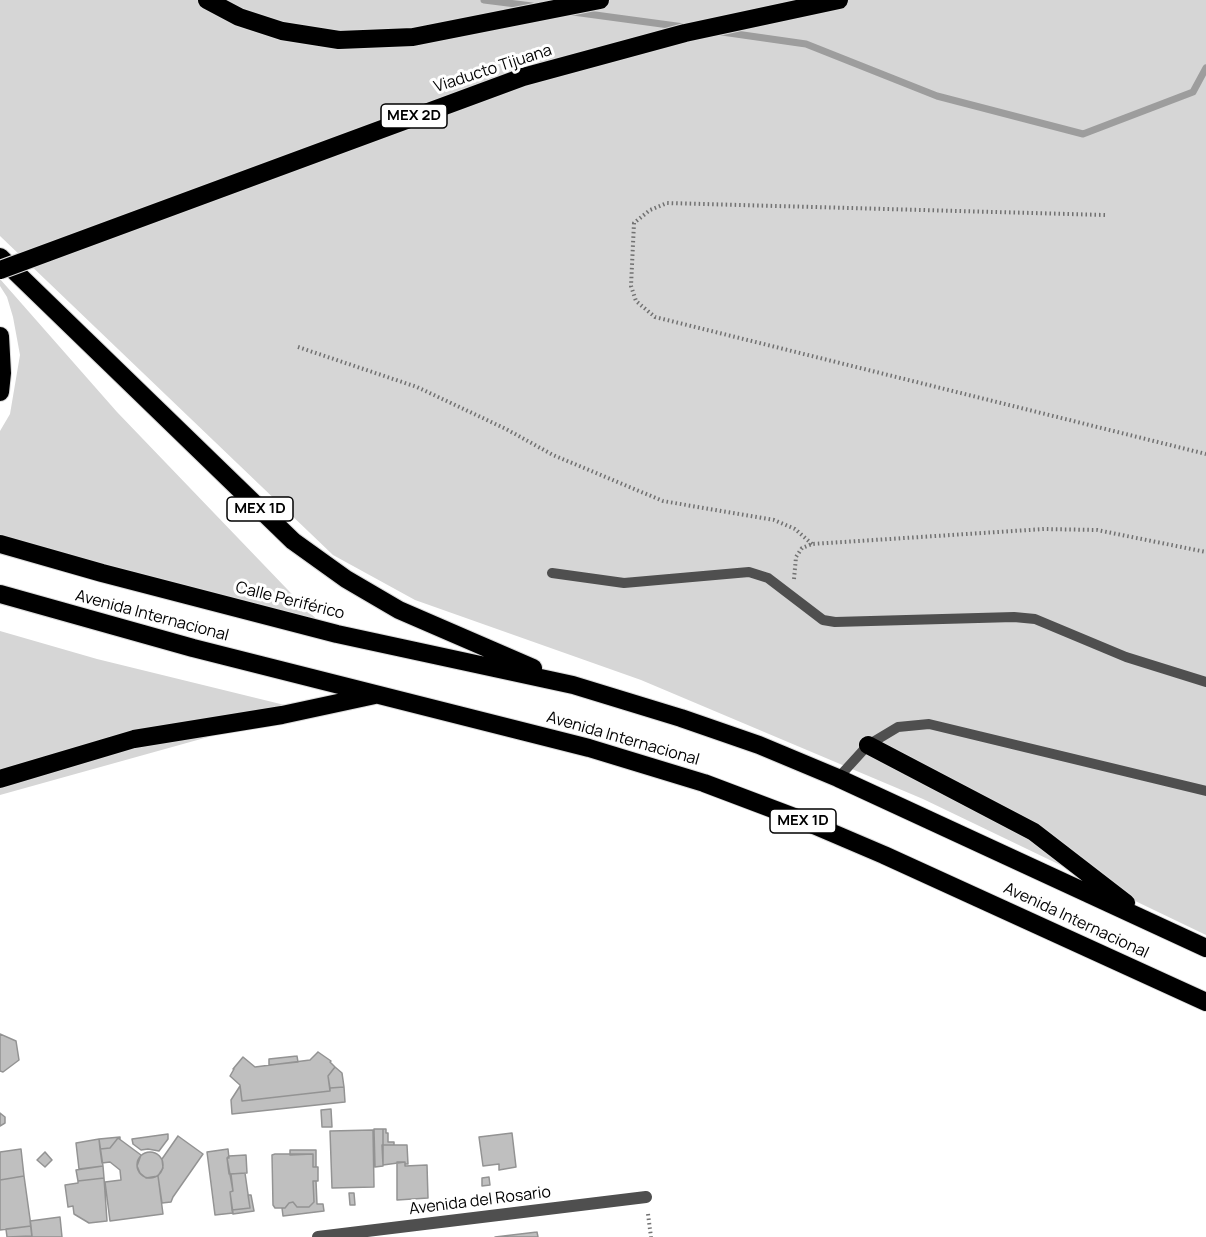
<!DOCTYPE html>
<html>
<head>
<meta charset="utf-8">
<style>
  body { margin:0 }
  canvas { display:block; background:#fff }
</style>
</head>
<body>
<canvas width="1206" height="1237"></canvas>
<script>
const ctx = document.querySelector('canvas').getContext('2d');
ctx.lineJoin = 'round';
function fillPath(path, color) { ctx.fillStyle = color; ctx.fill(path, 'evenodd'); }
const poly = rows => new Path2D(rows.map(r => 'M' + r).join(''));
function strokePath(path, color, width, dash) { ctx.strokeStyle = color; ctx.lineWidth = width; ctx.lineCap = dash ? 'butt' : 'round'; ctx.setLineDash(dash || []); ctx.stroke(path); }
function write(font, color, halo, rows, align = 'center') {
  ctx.font = font + ' Manrope,sans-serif'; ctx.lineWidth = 6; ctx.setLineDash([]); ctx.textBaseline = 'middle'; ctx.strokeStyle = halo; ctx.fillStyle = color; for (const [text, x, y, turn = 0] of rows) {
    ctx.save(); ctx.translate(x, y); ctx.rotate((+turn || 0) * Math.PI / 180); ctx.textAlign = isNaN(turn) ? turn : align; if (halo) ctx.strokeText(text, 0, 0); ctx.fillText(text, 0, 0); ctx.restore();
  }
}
fillPath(poly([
  [0,0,1206,0,1206,935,923,799,641,680,415,600,333,555,0,236],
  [0,279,117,412,311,614,343,643,0,550,0,431,10,414,20,355,13,317,7,297,0,286],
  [0,631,97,659,305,710,0,795]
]), '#d6d6d6');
strokePath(poly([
  [484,0,532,6],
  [573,12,684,27],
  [722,32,806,44,937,96,1083,134,1193,92,1206,68]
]), '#9d9d9d', 7);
const building = poly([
  [0,1034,16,1041,19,1060,3,1072,0,1071,0,1034],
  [318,1052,331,1061,330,1062,335,1067,328,1076,330,1091,242,1101,240,1085,230,1076,234,1069,233,1069,243,1057,255,1067,310,1060,318,1052],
  [297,1056,298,1062,269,1065,269,1059,297,1056],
  [335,1067,342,1073,344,1087,330,1088,328,1076,335,1067],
  [240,1086,242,1101,330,1091,330,1088,344,1087,345,1102,232,1114,231,1100,240,1086],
  [331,1109,332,1127,322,1127,321,1110,331,1109],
  [0,1113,5,1117,5,1123,0,1126,0,1113],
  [374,1129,383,1129,383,1166,375,1167,374,1129],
  [383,1129,386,1129,386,1133,388,1133,388,1142,394,1142,394,1145,383,1145,383,1129],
  [373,1130,374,1187,332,1188,330,1131,373,1130],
  [512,1133,516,1167,499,1170,499,1164,483,1166,479,1137,512,1133],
  [168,1134,168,1139,159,1151,148,1149,141,1150,133,1144,132,1139,168,1134],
  [178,1136,203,1154,173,1197,171,1202,162,1203,158,1176,163,1168,162,1159,178,1136],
  [120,1137,120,1139,118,1138,110,1148,100,1149,99,1139,120,1137],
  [118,1138,141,1155,137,1166,140,1173,146,1178,158,1176,163,1214,110,1221,105,1182,121,1180,120,1170,110,1162,102,1163,100,1149,110,1148,118,1138],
  [99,1139,103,1166,79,1169,76,1143,99,1139],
  [382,1145,407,1145,408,1164,405,1164,405,1162,383,1165,382,1145],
  [21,1149,24,1176,0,1180,0,1152,21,1149],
  [228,1149,229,1158,227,1158,233,1191,230,1192,233,1213,215,1215,207,1152,228,1149],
  [290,1150,316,1150,316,1167,313,1167,313,1154,290,1155,290,1150],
  '137 1165a13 13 0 1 1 26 0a13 13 0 1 1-26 0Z',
  [45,1152,52,1160,45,1167,37,1160,45,1152],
  [275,1154,313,1154,313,1167,318,1167,318,1181,313,1181,314,1202,309,1207,297,1207,293,1202,289,1203,285,1208,275,1208,273,1205,272,1155,275,1154],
  [246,1155,247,1173,229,1174,227,1158,229,1156,246,1155],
  [397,1162,405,1162,405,1166,427,1165,428,1198,397,1200,397,1162],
  [103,1166,104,1178,78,1181,76,1170,103,1166],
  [245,1173,250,1208,232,1210,230,1192,233,1191,231,1174,245,1173],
  [24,1176,31,1226,0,1230,0,1180,24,1176],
  [489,1177,490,1185,482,1186,482,1178,489,1177],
  [104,1178,107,1221,89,1223,74,1214,73,1206,68,1207,65,1185,78,1183,78,1181,104,1178],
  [313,1181,316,1181,317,1204,323,1204,324,1211,283,1216,282,1208,285,1208,289,1203,293,1202,297,1207,309,1207,314,1202,313,1181],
  [349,1193,354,1193,355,1205,350,1205,349,1193],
  [248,1195,251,1195,254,1211,233,1214,232,1210,250,1208,248,1195],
  [60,1217,62,1237,32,1237,30,1221,60,1217],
  [31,1226,32,1236,7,1237,6,1229,31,1226],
  [537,1232,538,1237,495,1237,537,1232]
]);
fillPath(building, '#bfbfbf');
strokePath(building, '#939393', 1.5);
const highway = poly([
  [207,0,239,17,282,31,339,40,413,37,600,0],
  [0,257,293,541,346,579,399,610,533,668],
  [0,336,2,373,0,392],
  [0,544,102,573,337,634,573,685,681,718,759,745,838,778,1206,948],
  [0,594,193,648,589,748,704,783,802,820,884,855,1206,1002],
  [868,745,1034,832,1126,903],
  [0,779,134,739,282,715,375,695]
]);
strokePath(highway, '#dbdbdb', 20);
strokePath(poly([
  [1105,215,667,203,650,210,634,223,631,286,636,301,655,317,1206,454],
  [298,347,417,387,506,429,553,455,663,501,774,520,795,529,812,544],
  [794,579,796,557,802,548,812,544,1044,529,1097,530,1206,552],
  [648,1214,651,1237]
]), '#717171', 4, [1.5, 3]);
strokePath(poly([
  [552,573,624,583,749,572,768,578,823,620,835,622,1014,617,1035,619,1126,657,1206,682],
  [838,778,868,745,898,727,929,724,1206,791]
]), '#4f4f4f', 10);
strokePath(poly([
  [318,1237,646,1197]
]), '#4f4f4f', 12);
strokePath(highway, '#000', 18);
const highwayBridge = poly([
  [0,270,523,77,685,33,839,0]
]);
strokePath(highwayBridge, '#dbdbdb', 20, []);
strokePath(highwayBridge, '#000', 18);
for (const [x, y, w] of [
  [414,116,66],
  [260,509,66],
  [803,821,66]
]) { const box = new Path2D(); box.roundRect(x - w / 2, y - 12, w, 24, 4.5); ctx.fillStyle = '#fff'; ctx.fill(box); strokePath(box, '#000', 1.5); }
write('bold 15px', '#000', null, [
  ["MEX 2D",414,116],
  ["MEX 1D",260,509],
  ["MEX 1D",803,821]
]);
write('16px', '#000', '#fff', [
  ["Viaducto Tijuana",493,69,-18],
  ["Calle Periférico",290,601,14],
  ["Avenida Internacional",152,616,15],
  ["Avenida Internacional",623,739,16],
  ["Avenida Internacional",1076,921,25],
  ["Avenida del Rosario",480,1201,-7]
]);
</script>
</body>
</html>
